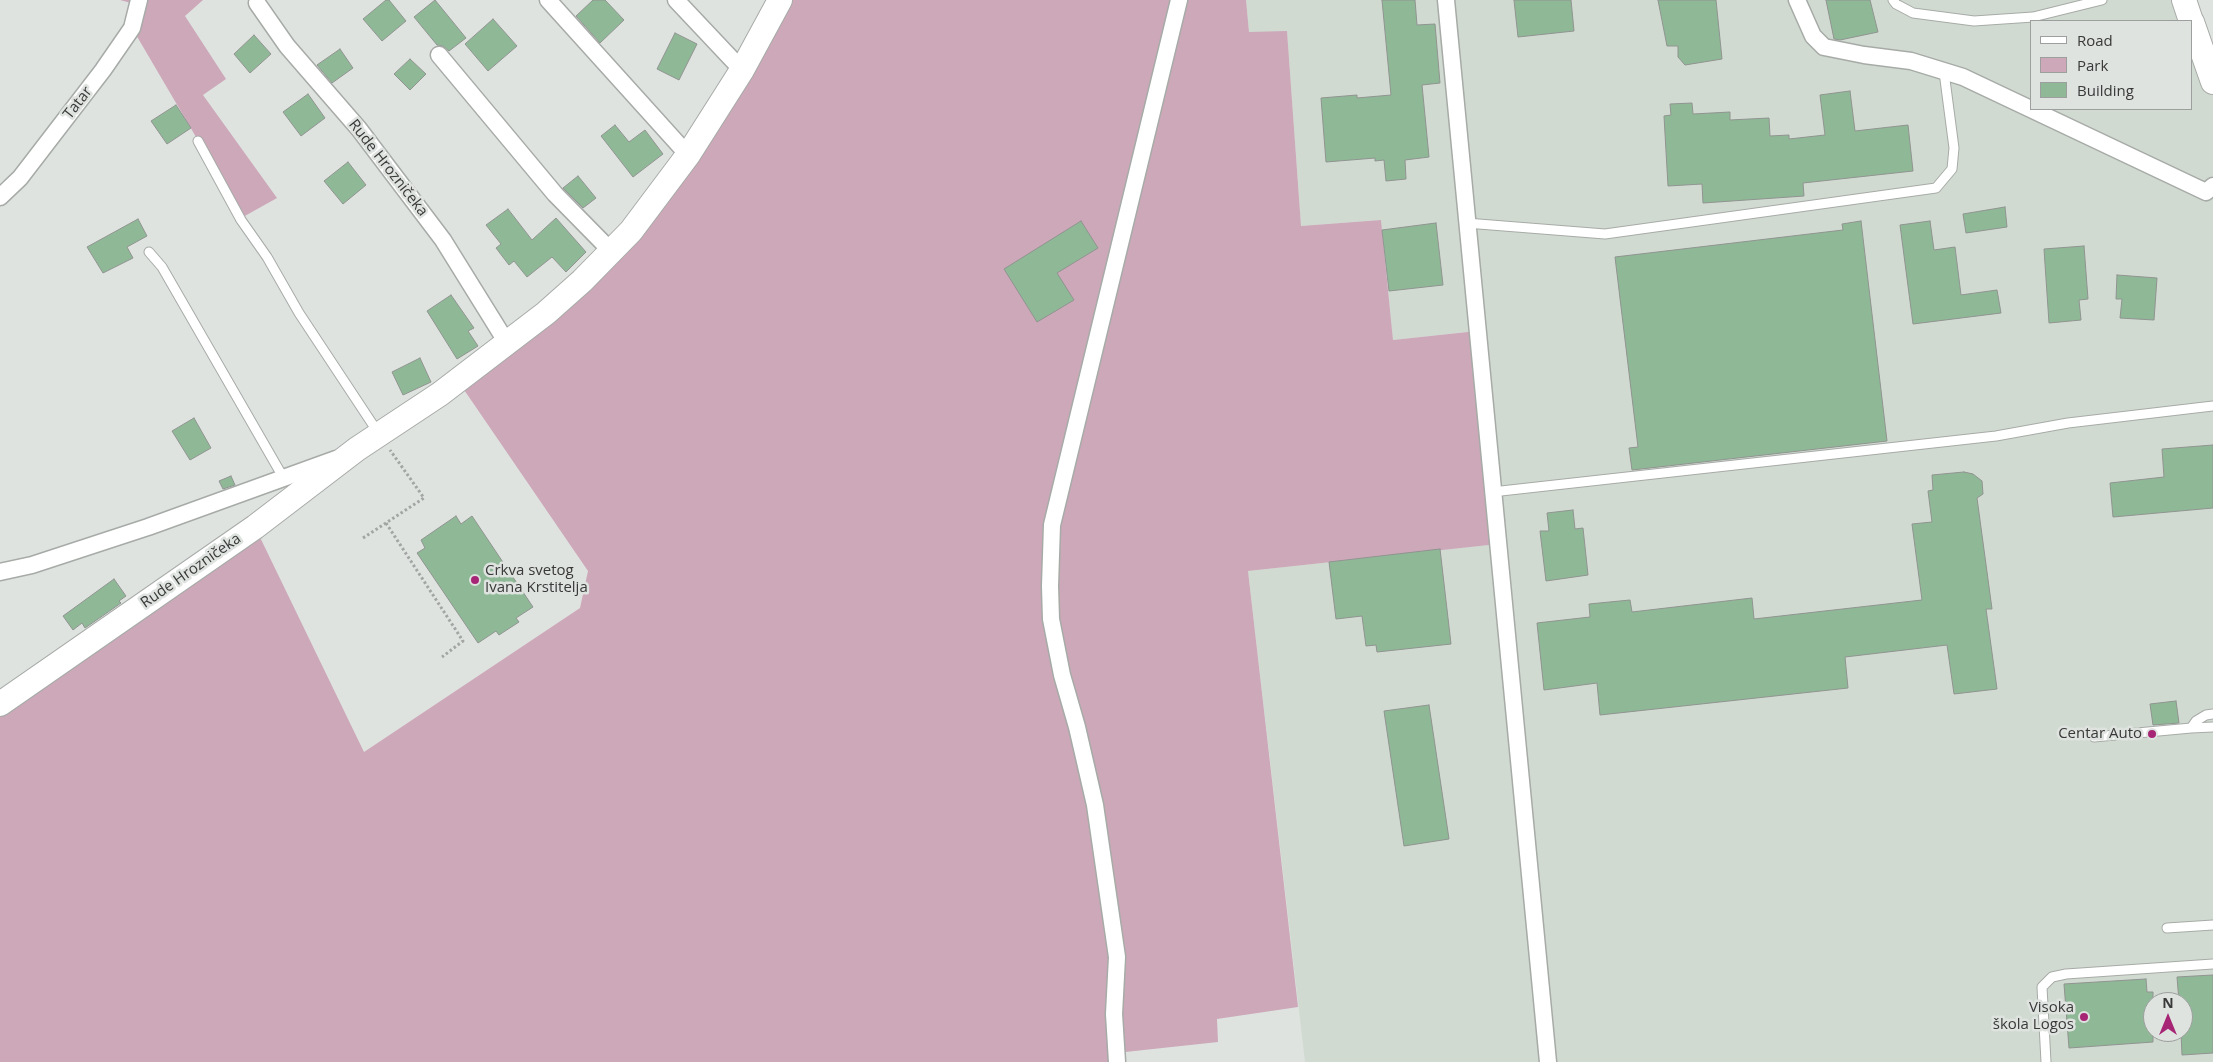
<!DOCTYPE html>
<html>
<head>
<meta charset="utf-8">
<style>
  body { margin:0 }
  #map { position:relative; width:2213px; height:1062px; overflow:hidden; background:#dfe3e0; font-family:"Open Sans",sans-serif }
  canvas { display:block }
  .legend { position:absolute; left:2030px; top:20px; width:162px; height:90px; box-sizing:border-box; background:#dfe3e0; border:1px solid #9c9f9d; margin:0; padding:6px 9px; list-style:none; font-size:15px; color:#383938 }
  .legend li { display:flex; align-items:center; gap:10px; height:25px }
  .legend b { width:25px; border:1px solid #9c9f9d }
  .north { position:absolute; left:2143px; top:992px; width:50px; height:50px; box-sizing:border-box; background:#dfe3e0; border:1px solid #9c9f9d; border-radius:50%; rotate:0deg; font-size:14px; font-weight:700; line-height:20px; text-align:center; color:#383938 }
  .north::after { content:''; display:block; margin:auto; width:18px; height:22px; background:#a62675; clip-path:polygon(50% 0,100% 100%,50% 72%,0 100%) }
</style>
</head>
<body>
<div id="map">
<canvas width="2213" height="1062"></canvas>
<ul class="legend">
<li><b style="height:6px;background:#fff"></b>Road</li>
<li><b style="height:14px;background:#cca8b9"></b>Park</li>
<li><b style="height:14px;background:#8fb996"></b>Building</li>
</ul>
<div class="north">N</div>
</div>
<script>
const ctx = document.querySelector('canvas').getContext('2d');
ctx.lineJoin = 'round';
function fillPath(path, color) { ctx.fillStyle = color; ctx.fill(path, 'evenodd'); }
const poly = rows => new Path2D(rows.map(r => 'M' + r).join(''));
function strokePath(path, color, width, dash) { ctx.strokeStyle = color; ctx.lineWidth = width; ctx.lineCap = dash ? 'butt' : 'round'; ctx.setLineDash(dash || []); ctx.stroke(path); }
function write(font, color, halo, rows, align = 'center') {
  ctx.font = font + ' "Open Sans",sans-serif'; ctx.lineWidth = 5; ctx.setLineDash([]); ctx.textBaseline = 'middle'; ctx.strokeStyle = halo; ctx.fillStyle = color; for (const [text, x, y, turn = 0] of rows) {
    ctx.save(); ctx.translate(x, y); ctx.rotate((+turn || 0) * Math.PI / 180); ctx.textAlign = isNaN(turn) ? turn : align; if (halo) ctx.strokeText(text, 0, 0); ctx.fillText(text, 0, 0); ctx.restore();
  }
}
fillPath(poly([
  [1246,0,2184,0,2191,21,2032,21,2032,109,2192,109,2192,22,2213,82,2213,1062,1305,1062,1248,571,1497,544,1476,331,1393,340,1381,220,1301,226,1287,32,1249,32],
  [2153,1002,2183,1002,2183,1032,2153,1032]
]), '#d0dad1');
fillPath(poly([
  [120,0,203,0,185,16,226,79,203,95,277,198,243,217,132,28,138,5],
  [781,0,1246,0,1249,32,1287,31,1301,226,1381,220,1393,340,1477,331,1498,544,1248,571,1298,1007,1217,1019,1218,1042,1116,1053,1117,1062,0,1062,0,704,255,527,364,752,580,608,588,571,458,381,614,254]
]), '#cca8b9');
const building = poly([
  [386,0,389,0,406,21,382,41,363,19,386,0],
  [435,0,466,38,449,51,443,46,437,45,414,17,435,0],
  [593,0,605,0,624,20,600,43,576,16,593,0],
  [1382,0,1415,0,1417,25,1435,24,1440,83,1422,85,1429,157,1405,160,1406,179,1386,181,1384,160,1375,161,1375,158,1326,162,1321,98,1357,95,1357,98,1391,95,1382,0],
  [1514,0,1571,0,1574,31,1518,37,1514,0],
  [1658,0,1716,0,1722,59,1685,65,1678,57,1678,46,1667,46,1658,0],
  [1826,0,1870,0,1878,32,1840,40,1834,39,1826,0],
  [493,19,517,46,488,71,465,44,493,19],
  [675,33,697,44,679,80,657,69,675,33],
  [254,35,271,54,250,73,234,54,254,35],
  [340,49,353,68,332,83,317,65,340,49],
  [410,59,426,74,410,90,394,74,410,59],
  [1850,91,1855,131,1908,125,1913,171,1803,183,1804,196,1703,203,1702,184,1668,186,1664,116,1671,115,1670,104,1692,103,1693,114,1730,112,1730,120,1769,118,1770,136,1789,135,1789,139,1825,135,1820,95,1850,91],
  [308,94,325,118,301,136,283,112,308,94],
  [176,105,191,128,167,144,151,121,176,105],
  [615,125,629,142,645,130,663,154,633,177,601,136,615,125],
  [348,162,366,185,343,204,324,181,348,162],
  [578,176,596,198,583,208,563,188,578,176],
  [2005,207,2007,227,1966,233,1963,214,2005,207],
  [508,209,532,240,556,218,586,252,566,272,552,257,527,277,514,261,509,265,496,248,501,244,486,225,508,209],
  [138,219,147,236,127,247,133,258,103,273,87,247,138,219],
  [1081,221,1098,248,1057,273,1074,300,1037,322,1004,269,1081,221],
  [1861,221,1887,441,1632,470,1629,448,1638,447,1615,257,1843,230,1842,224,1861,221],
  [1930,221,1934,250,1955,247,1961,295,1997,290,2001,313,1913,324,1900,225,1930,221],
  [1436,223,1443,285,1389,291,1382,230,1436,223],
  [2084,246,2088,299,2079,300,2081,320,2049,323,2044,249,2084,246],
  [2117,275,2157,278,2154,320,2120,318,2122,299,2116,299,2117,275],
  [451,295,474,328,468,331,478,346,457,359,427,311,451,295],
  [420,358,431,382,403,395,392,372,420,358],
  [194,418,211,448,190,460,172,431,194,418],
  [2213,445,2213,508,2113,517,2110,483,2164,477,2162,449,2213,445],
  [1964,472,1973,474,1982,481,1983,494,1977,498,1992,609,1986,609,1997,689,1954,694,1947,645,1845,657,1848,688,1600,715,1597,683,1544,690,1537,623,1590,617,1589,604,1630,600,1632,612,1752,598,1754,619,1922,600,1912,524,1932,522,1928,491,1933,490,1932,475,1964,472],
  [231,476,235,485,223,489,219,481,231,476],
  [1573,510,1575,529,1583,528,1588,575,1546,581,1540,531,1549,531,1547,513,1573,510],
  [456,516,461,524,472,516,533,607,516,618,519,622,499,635,496,631,478,643,417,553,425,548,421,540,456,516],
  [1440,549,1451,644,1377,652,1376,645,1366,646,1362,616,1336,619,1329,562,1440,549],
  [114,579,126,596,119,601,121,603,85,628,82,623,73,630,63,616,114,579],
  [2176,701,2179,723,2153,725,2150,704,2176,701],
  [1429,705,1449,839,1404,846,1384,711,1429,705],
  [2213,975,2213,1053,2182,1055,2181,1032,2183,1032,2183,1002,2179,1002,2177,977,2213,975],
  [2146,979,2147,992,2153,992,2153,1042,2069,1048,2064,984,2146,979]
]);
fillPath(building, '#8fb996');
strokePath(building, '#909491', 1);
const lane = poly([
  [1893,0,1896,4,1913,13,1974,21,2033,17,2102,0],
  [198,141,241,220,267,257,299,313,379,434],
  [1466,223,1605,234,1936,188,1952,169,1954,148,1944,72],
  [149,252,162,267,283,477],
  [1492,492,1996,436,2068,423,2213,406],
  [2191,728,2213,727],
  [2094,737,2191,728,2196,721,2206,715,2213,714],
  [2167,928,2213,925],
  [2046,1062,2042,987,2052,977,2066,974,2213,964]
]);
const street = poly([
  [548,0,688,155],
  [676,0,742,70],
  [1446,0,1548,1062],
  [1797,0,1813,36,1824,47,1864,55,1911,61,1963,77,2206,192,2213,186],
  [257,3,287,46,359,129,443,240,507,343],
  [439,55,555,194,612,252],
  [0,197,20,178,103,70,132,28,139,0],
  [0,572,32,565,148,527,336,459],
  [1117,1062,1114,1014,1117,957,1095,805,1077,727,1062,675,1051,619,1050,586,1052,525,1179,0]
]);
const secondary = poly([
  [2184,0,2191,21],
  [2192,22,2213,82],
  [0,704,255,527,357,449,440,394,546,313,582,281,631,231,688,155,742,70,780,0]
]);
strokePath(lane, '#a7aba7', 11);
strokePath(street, '#a7aba7', 19);
strokePath(secondary, '#a7aba7', 26);
strokePath(poly([
  [386,523,463,641,442,657],
  [363,538,424,498,390,450]
]), '#a2a5a3', 3, [2.5, 2.5]);
strokePath(lane, '#fff', 9);
strokePath(street, '#fff', 16);
strokePath(secondary, '#fff', 24);
for (const [x, y, r, color] of [
  [475,580,5,"#a62675"],
  [2152,734,5,"#a62675"],
  [2084,1017,5,"#a62675"]
]) { const dot = new Path2D(); dot.arc(x, y, r, 0, 2 * Math.PI); ctx.fillStyle = color; ctx.fill(dot); strokePath(dot, '#dfe3e0', 2); }
write('15px', '#383938', '#dfe3e0', [
  ["Tatar",78,103,-52],
  ["Rude Hrozničeka",388,168,52],
  ["Rude Hrozničeka",191,571,-35]
]);
write('15px', '#383938', '#dfe3e0', [
  ["Crkva svetog",485,571,"left"],
  ["Ivana Krstitelja",485,588,"left"],
  ["Centar Auto",2142,734],
  ["Visoka",2074,1008],
  ["škola Logos",2074,1025]
], 'right');
</script>
</body>
</html>
